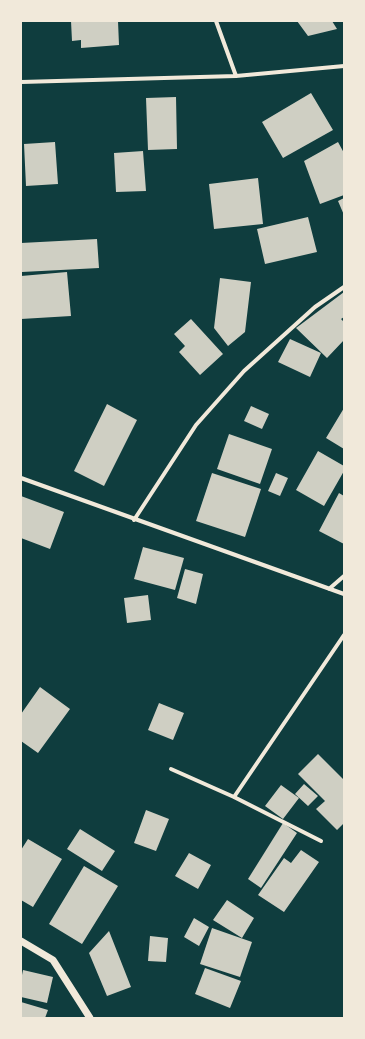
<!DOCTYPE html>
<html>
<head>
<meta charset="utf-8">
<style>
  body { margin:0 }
  #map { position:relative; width:365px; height:1039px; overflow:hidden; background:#0f3d3e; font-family:"Alegreya Sans",sans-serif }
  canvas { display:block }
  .frame { position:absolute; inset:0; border:22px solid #f1e9da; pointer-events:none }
</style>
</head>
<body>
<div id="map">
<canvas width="365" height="1039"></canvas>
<div class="frame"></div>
</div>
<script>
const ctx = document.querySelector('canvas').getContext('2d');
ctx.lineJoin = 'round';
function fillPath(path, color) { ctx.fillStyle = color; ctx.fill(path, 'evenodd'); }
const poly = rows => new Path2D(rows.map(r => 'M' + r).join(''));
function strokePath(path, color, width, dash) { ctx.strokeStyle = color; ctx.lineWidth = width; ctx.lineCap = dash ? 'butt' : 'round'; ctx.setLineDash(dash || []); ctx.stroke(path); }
fillPath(poly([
  [71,21,118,21,119,45,81,48,81,40,72,41],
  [297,21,332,21,337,29,308,36],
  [311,93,333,130,283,158,262,122],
  [176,97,177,149,148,150,146,98],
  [55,142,58,184,26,186,24,144],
  [338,142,344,153,344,195,320,204,304,161],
  [143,151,146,191,116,192,114,153],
  [258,178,263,224,214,229,209,184],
  [344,198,344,215,338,201],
  [308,217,317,252,265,264,257,229],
  [97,239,99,268,22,272,21,243],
  [67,272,71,316,21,319,21,276],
  [220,278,251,282,245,332,228,346,214,328],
  [344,292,344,317,341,319,344,322,344,340,327,358,296,328],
  [191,319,223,354,200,375,179,352,185,346,174,334],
  [290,339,321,353,310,377,278,362],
  [107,404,137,420,104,486,74,471],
  [251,406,269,414,262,429,244,421],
  [344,408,344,449,326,438],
  [229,434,272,449,260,484,217,469],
  [318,451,344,466,344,471,324,506,296,490],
  [212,473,261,489,245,537,196,521],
  [276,473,288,478,280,496,268,491],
  [339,493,344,496,344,544,319,531],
  [21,496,64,512,50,549,21,538],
  [143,547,184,558,175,590,134,579],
  [185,569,203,574,196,604,177,598],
  [148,595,151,620,127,623,124,598],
  [40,687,70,709,38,753,21,741,21,714],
  [159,703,184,713,173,740,148,730],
  [318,754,344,780,344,823,337,830,316,809,325,801,298,774],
  [304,784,318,796,308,806,295,794],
  [281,785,299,798,283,819,265,806],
  [146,810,169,819,156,851,134,843],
  [283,823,297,833,261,888,248,879],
  [80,829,115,851,102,871,67,849],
  [28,839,62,859,33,907,21,900,21,850],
  [301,850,319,862,284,912,258,895,284,858,291,863],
  [189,853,211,865,198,889,175,876],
  [84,866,118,886,82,944,49,924],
  [227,900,254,918,242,938,213,920],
  [194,918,209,927,199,946,184,937],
  [212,928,252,942,240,977,200,964],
  [109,931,131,987,107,996,89,953],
  [150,936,168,938,166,962,148,961],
  [205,968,241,981,230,1008,195,994],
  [23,970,53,977,47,1003,21,997,21,980],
  [21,1002,48,1010,45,1018,21,1018]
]), '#cfcfc3');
strokePath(poly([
  [216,21,236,76],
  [21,82,236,76,344,66],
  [21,478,344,594],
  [134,520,196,425,244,371,315,307,344,287],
  [329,589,344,576],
  [171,769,234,797,321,841],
  [234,797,344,635]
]), '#f1e9da', 4);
strokePath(poly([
  [21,941,53,960,90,1018]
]), '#f1e9da', 7);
</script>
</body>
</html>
